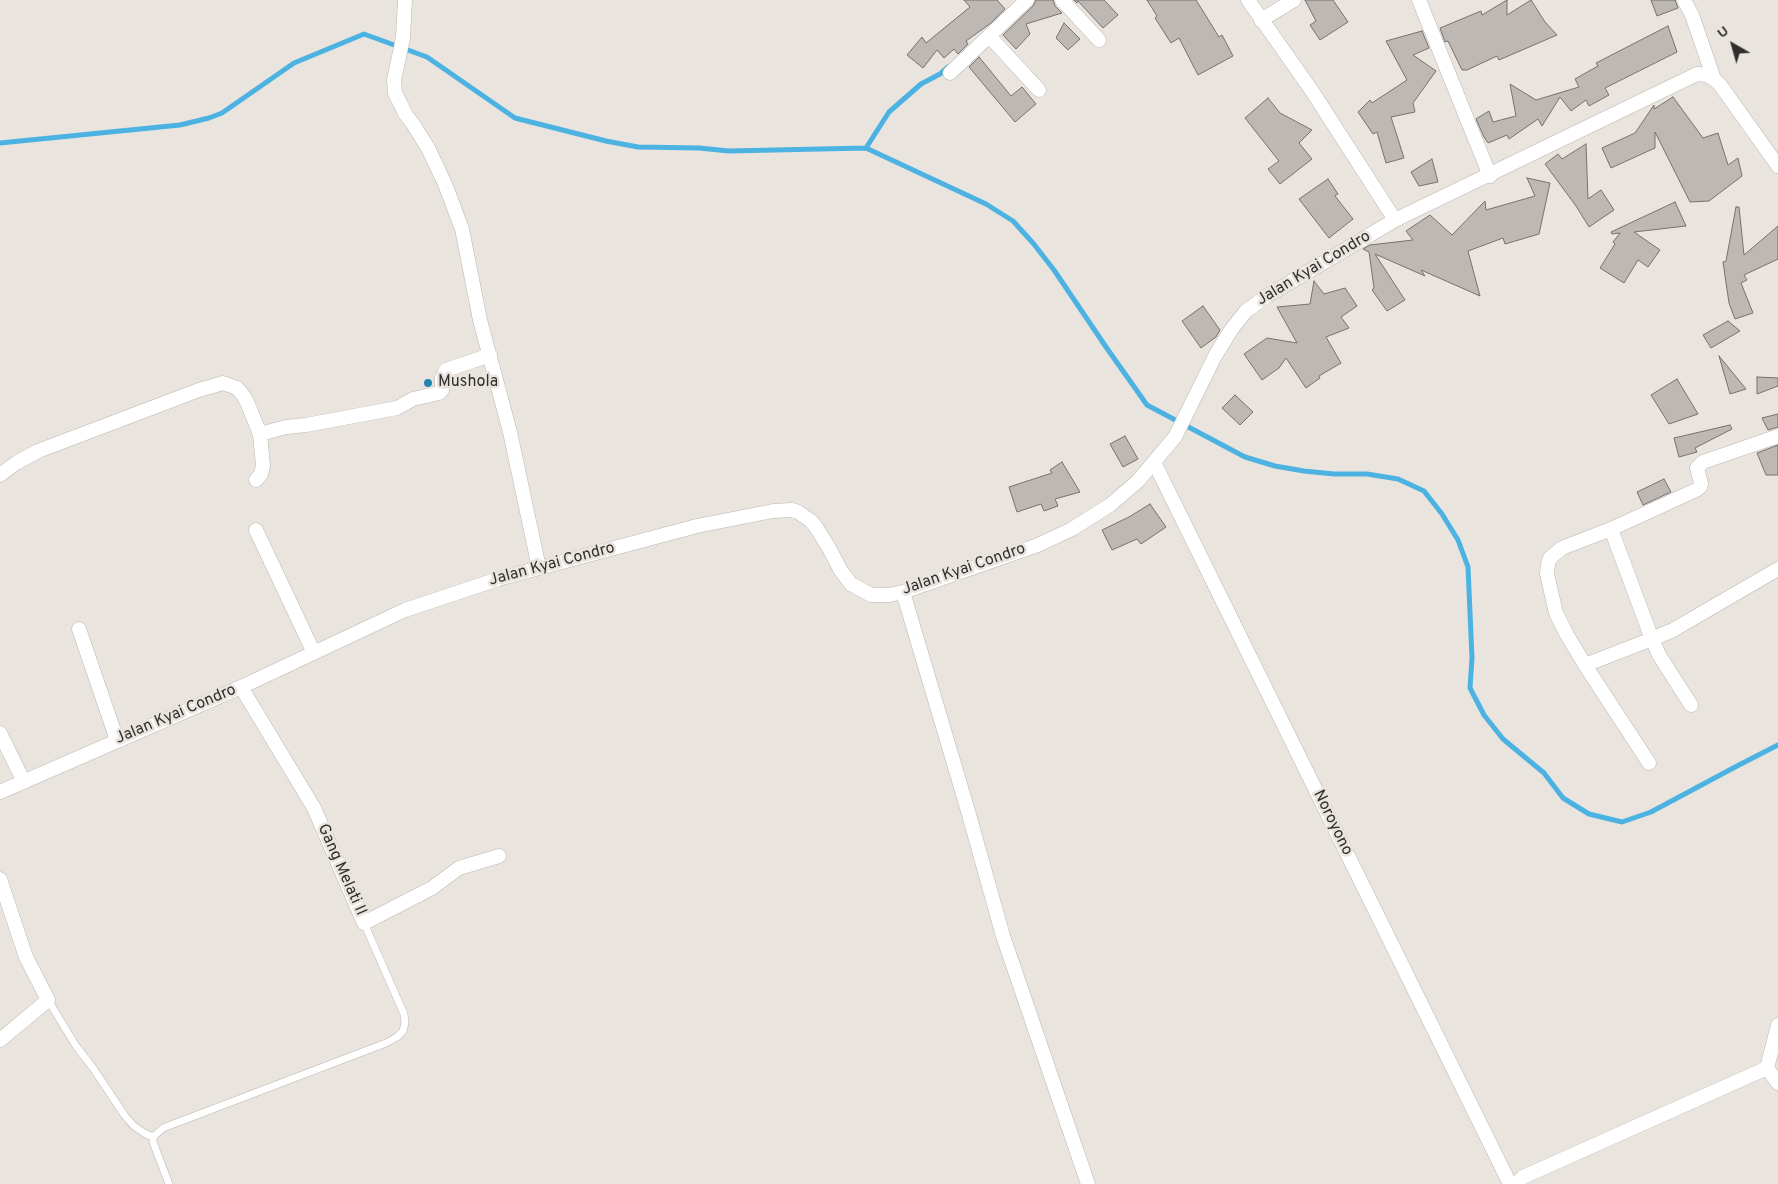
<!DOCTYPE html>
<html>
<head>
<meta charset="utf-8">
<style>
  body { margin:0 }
  #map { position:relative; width:1778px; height:1184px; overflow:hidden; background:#eae4df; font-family:Overpass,sans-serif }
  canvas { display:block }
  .north { position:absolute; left:1708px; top:20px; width:50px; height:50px; -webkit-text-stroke:4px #eae4df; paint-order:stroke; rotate:322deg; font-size:14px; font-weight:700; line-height:20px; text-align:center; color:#312f2d }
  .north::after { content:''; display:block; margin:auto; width:18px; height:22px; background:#312f2d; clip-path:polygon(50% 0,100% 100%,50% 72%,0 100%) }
</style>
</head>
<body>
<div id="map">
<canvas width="1778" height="1184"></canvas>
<div class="north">U</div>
</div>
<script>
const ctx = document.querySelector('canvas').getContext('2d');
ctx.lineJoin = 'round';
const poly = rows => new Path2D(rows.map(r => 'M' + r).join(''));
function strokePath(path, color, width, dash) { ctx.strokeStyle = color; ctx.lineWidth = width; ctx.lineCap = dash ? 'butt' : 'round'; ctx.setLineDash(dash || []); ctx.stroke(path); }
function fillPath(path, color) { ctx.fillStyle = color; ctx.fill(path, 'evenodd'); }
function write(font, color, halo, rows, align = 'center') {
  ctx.font = font + ' Overpass,sans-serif'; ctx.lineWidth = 5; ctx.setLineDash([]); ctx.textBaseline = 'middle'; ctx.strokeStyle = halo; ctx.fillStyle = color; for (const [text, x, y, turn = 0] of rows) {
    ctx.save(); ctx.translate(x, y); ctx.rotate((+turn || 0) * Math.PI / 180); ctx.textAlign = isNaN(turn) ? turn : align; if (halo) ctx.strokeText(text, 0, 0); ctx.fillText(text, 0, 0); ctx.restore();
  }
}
strokePath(poly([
  [0,143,180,125,209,118,222,113,294,63,364,34,427,57,515,118,606,141,638,147,699,148,729,151,866,148,986,204,1013,221,1033,243,1054,270,1106,347,1147,405,1245,457,1275,466,1304,471,1334,474,1367,474,1398,479,1424,491,1442,514,1458,540,1468,567,1472,658,1470,688,1484,715,1503,739,1544,773,1563,798,1589,814,1622,822,1651,812,1737,766,1778,745],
  [866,148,889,112,921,84,940,74,948,67]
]), '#4cb2e1', 5);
const building = poly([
  [964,0,997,0,1005,9,991,23,966,41,968,44,958,54,954,49,944,58,937,50,923,68,907,55,922,37,926,43,970,7,964,0],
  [1036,0,1053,0,1055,6,1062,13,1026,24,1030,34,1016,49,1003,35,1033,6,1036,0],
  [1074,0,1104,0,1118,15,1103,28,1078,1,1077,3,1074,0],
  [1147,0,1196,0,1219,37,1222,35,1233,56,1198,75,1179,38,1171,43,1155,18,1157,16,1147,0],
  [1305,0,1333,0,1348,22,1320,40,1310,25,1316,21,1305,0],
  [1507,0,1507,15,1531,0,1545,22,1557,35,1499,60,1497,56,1467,70,1462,70,1448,41,1445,42,1440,28,1481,11,1482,15,1507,0],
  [1651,0,1675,0,1678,8,1657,16,1651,0],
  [1064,23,1080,39,1068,50,1056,38,1064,23],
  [1668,26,1677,52,1605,88,1609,95,1589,106,1586,100,1571,111,1560,97,1542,126,1538,119,1509,139,1507,135,1488,143,1484,137,1476,119,1489,111,1493,122,1516,116,1510,84,1536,100,1579,87,1575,79,1598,66,1596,63,1668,26],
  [1422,31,1429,48,1413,55,1436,71,1413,103,1415,112,1391,117,1404,158,1386,163,1377,132,1373,134,1358,112,1370,100,1372,103,1407,80,1386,41,1422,31],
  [979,57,1011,96,1022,87,1036,104,1015,122,969,67,979,57],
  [1673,97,1703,138,1718,133,1728,165,1738,158,1742,176,1709,201,1690,202,1655,132,1655,148,1611,168,1602,148,1635,133,1654,105,1654,109,1673,97],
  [1268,98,1280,113,1312,130,1299,143,1312,159,1280,184,1268,169,1279,161,1245,118,1268,98],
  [1586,144,1588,199,1601,190,1614,210,1589,227,1576,206,1545,164,1558,154,1562,159,1586,144],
  [1432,159,1438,182,1419,186,1411,172,1432,159],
  [1527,178,1550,183,1539,234,1505,244,1503,238,1468,251,1480,296,1421,270,1425,276,1375,254,1405,300,1387,311,1372,290,1374,288,1369,252,1363,249,1370,245,1413,240,1406,231,1430,215,1452,235,1485,201,1486,210,1535,196,1527,178],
  [1328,179,1338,194,1335,196,1353,219,1329,238,1299,199,1328,179],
  [1675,202,1686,226,1634,232,1660,250,1648,267,1638,260,1624,283,1600,268,1615,244,1613,242,1620,233,1612,234,1611,232,1675,202],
  [1736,207,1739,207,1744,255,1778,226,1778,259,1744,275,1747,280,1741,283,1753,313,1735,319,1729,303,1723,262,1726,261,1736,207],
  [1314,281,1324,294,1345,288,1357,306,1341,317,1349,328,1326,337,1341,363,1319,376,1320,378,1306,388,1286,358,1279,368,1262,380,1244,354,1267,338,1297,343,1277,307,1310,304,1314,281],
  [1203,306,1220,330,1216,337,1201,348,1182,321,1203,306],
  [1728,321,1740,331,1711,348,1703,335,1728,321],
  [1719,356,1746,389,1730,394,1719,356],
  [1757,377,1778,378,1778,386,1757,394,1757,377],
  [1677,379,1698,414,1669,424,1651,395,1677,379],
  [1235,395,1253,412,1240,425,1222,408,1235,395],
  [1778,414,1778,427,1768,430,1762,418,1778,414],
  [1730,425,1732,429,1695,448,1697,452,1679,457,1674,438,1730,425],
  [1125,436,1138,459,1123,467,1110,444,1125,436],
  [1778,445,1778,475,1766,475,1757,453,1778,445],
  [1062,462,1080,492,1055,499,1058,506,1044,511,1041,504,1017,512,1009,487,1052,473,1050,470,1062,462],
  [1664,479,1671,492,1643,505,1637,492,1664,479],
  [1150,504,1166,527,1141,544,1137,539,1112,550,1102,530,1129,517,1150,504]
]);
fillPath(building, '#bdb8b3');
strokePath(building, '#76716d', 1);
const lane = poly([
  [48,1000,76,1046,93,1068,125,1116,134,1126,144,1133,153,1137],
  [169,1184,153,1142,153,1137,163,1128,386,1043,397,1037,403,1031,405,1023,404,1014,364,923]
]);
const street = poly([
  [405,0,403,38,394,80,395,93,406,115,413,124,428,148,445,184,462,229,480,320,510,432,539,568],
  [1062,0,1099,40],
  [1248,0,1312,91,1395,220],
  [1419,0,1490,176],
  [1684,0,1692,15,1714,79],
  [1261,20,1294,0],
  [989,36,1039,90],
  [950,73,1027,0],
  [1154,462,1510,1184],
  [0,475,16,463,38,451,199,390,223,383,237,388,243,395,247,402,260,434,286,427,306,425,397,408,413,399,439,393,442,390,442,378,446,370,490,355],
  [256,480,261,474,263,466,260,434],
  [256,530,314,653],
  [903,592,968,811,1003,936,1088,1184],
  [79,629,117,740],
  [1585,665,1567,635,1556,613,1547,574,1548,564,1550,558,1562,548,1611,529],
  [241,687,314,808,364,923,432,888,459,868,499,856],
  [1691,705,1659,655,1652,639,1673,630,1778,569],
  [0,733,24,782],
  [1649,763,1585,665,1652,639,1611,529,1696,490,1700,487,1701,483,1697,468,1703,462,1778,436],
  [0,792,241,687,405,610,498,579,697,526,773,511,792,510,798,512,811,521,816,527,829,548,841,571,851,584,871,595,889,595,903,592,1038,545,1072,529,1110,505,1138,481,1175,437,1215,356,1231,330,1246,311,1267,296,1395,220,1697,74,1706,75,1714,79,1721,86,1778,166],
  [0,879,26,957,48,1000,0,1040],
  [1778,1025,1767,1068,1778,1083],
  [1516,1184,1523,1177,1767,1068]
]);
strokePath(lane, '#bcb6b1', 8);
strokePath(street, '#bcb6b1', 15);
strokePath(lane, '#fff', 7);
strokePath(street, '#fff', 14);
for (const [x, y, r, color] of [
  [428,383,5,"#2085af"]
]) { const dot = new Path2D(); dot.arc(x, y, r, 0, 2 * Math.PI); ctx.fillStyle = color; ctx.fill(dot); strokePath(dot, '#eae4df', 2); }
write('16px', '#312f2d', '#eae4df', [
  ["Jalan Kyai Condro",1314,269,-31],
  ["Jalan Kyai Condro",552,565,-15],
  ["Jalan Kyai Condro",964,570,-19],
  ["Jalan Kyai Condro",176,715,-23],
  ["Noroyono",1332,823,64],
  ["Gang Melati II",341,870,66]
]);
write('16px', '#312f2d', '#eae4df', [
  ["Mushola",438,383]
], 'left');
</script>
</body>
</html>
